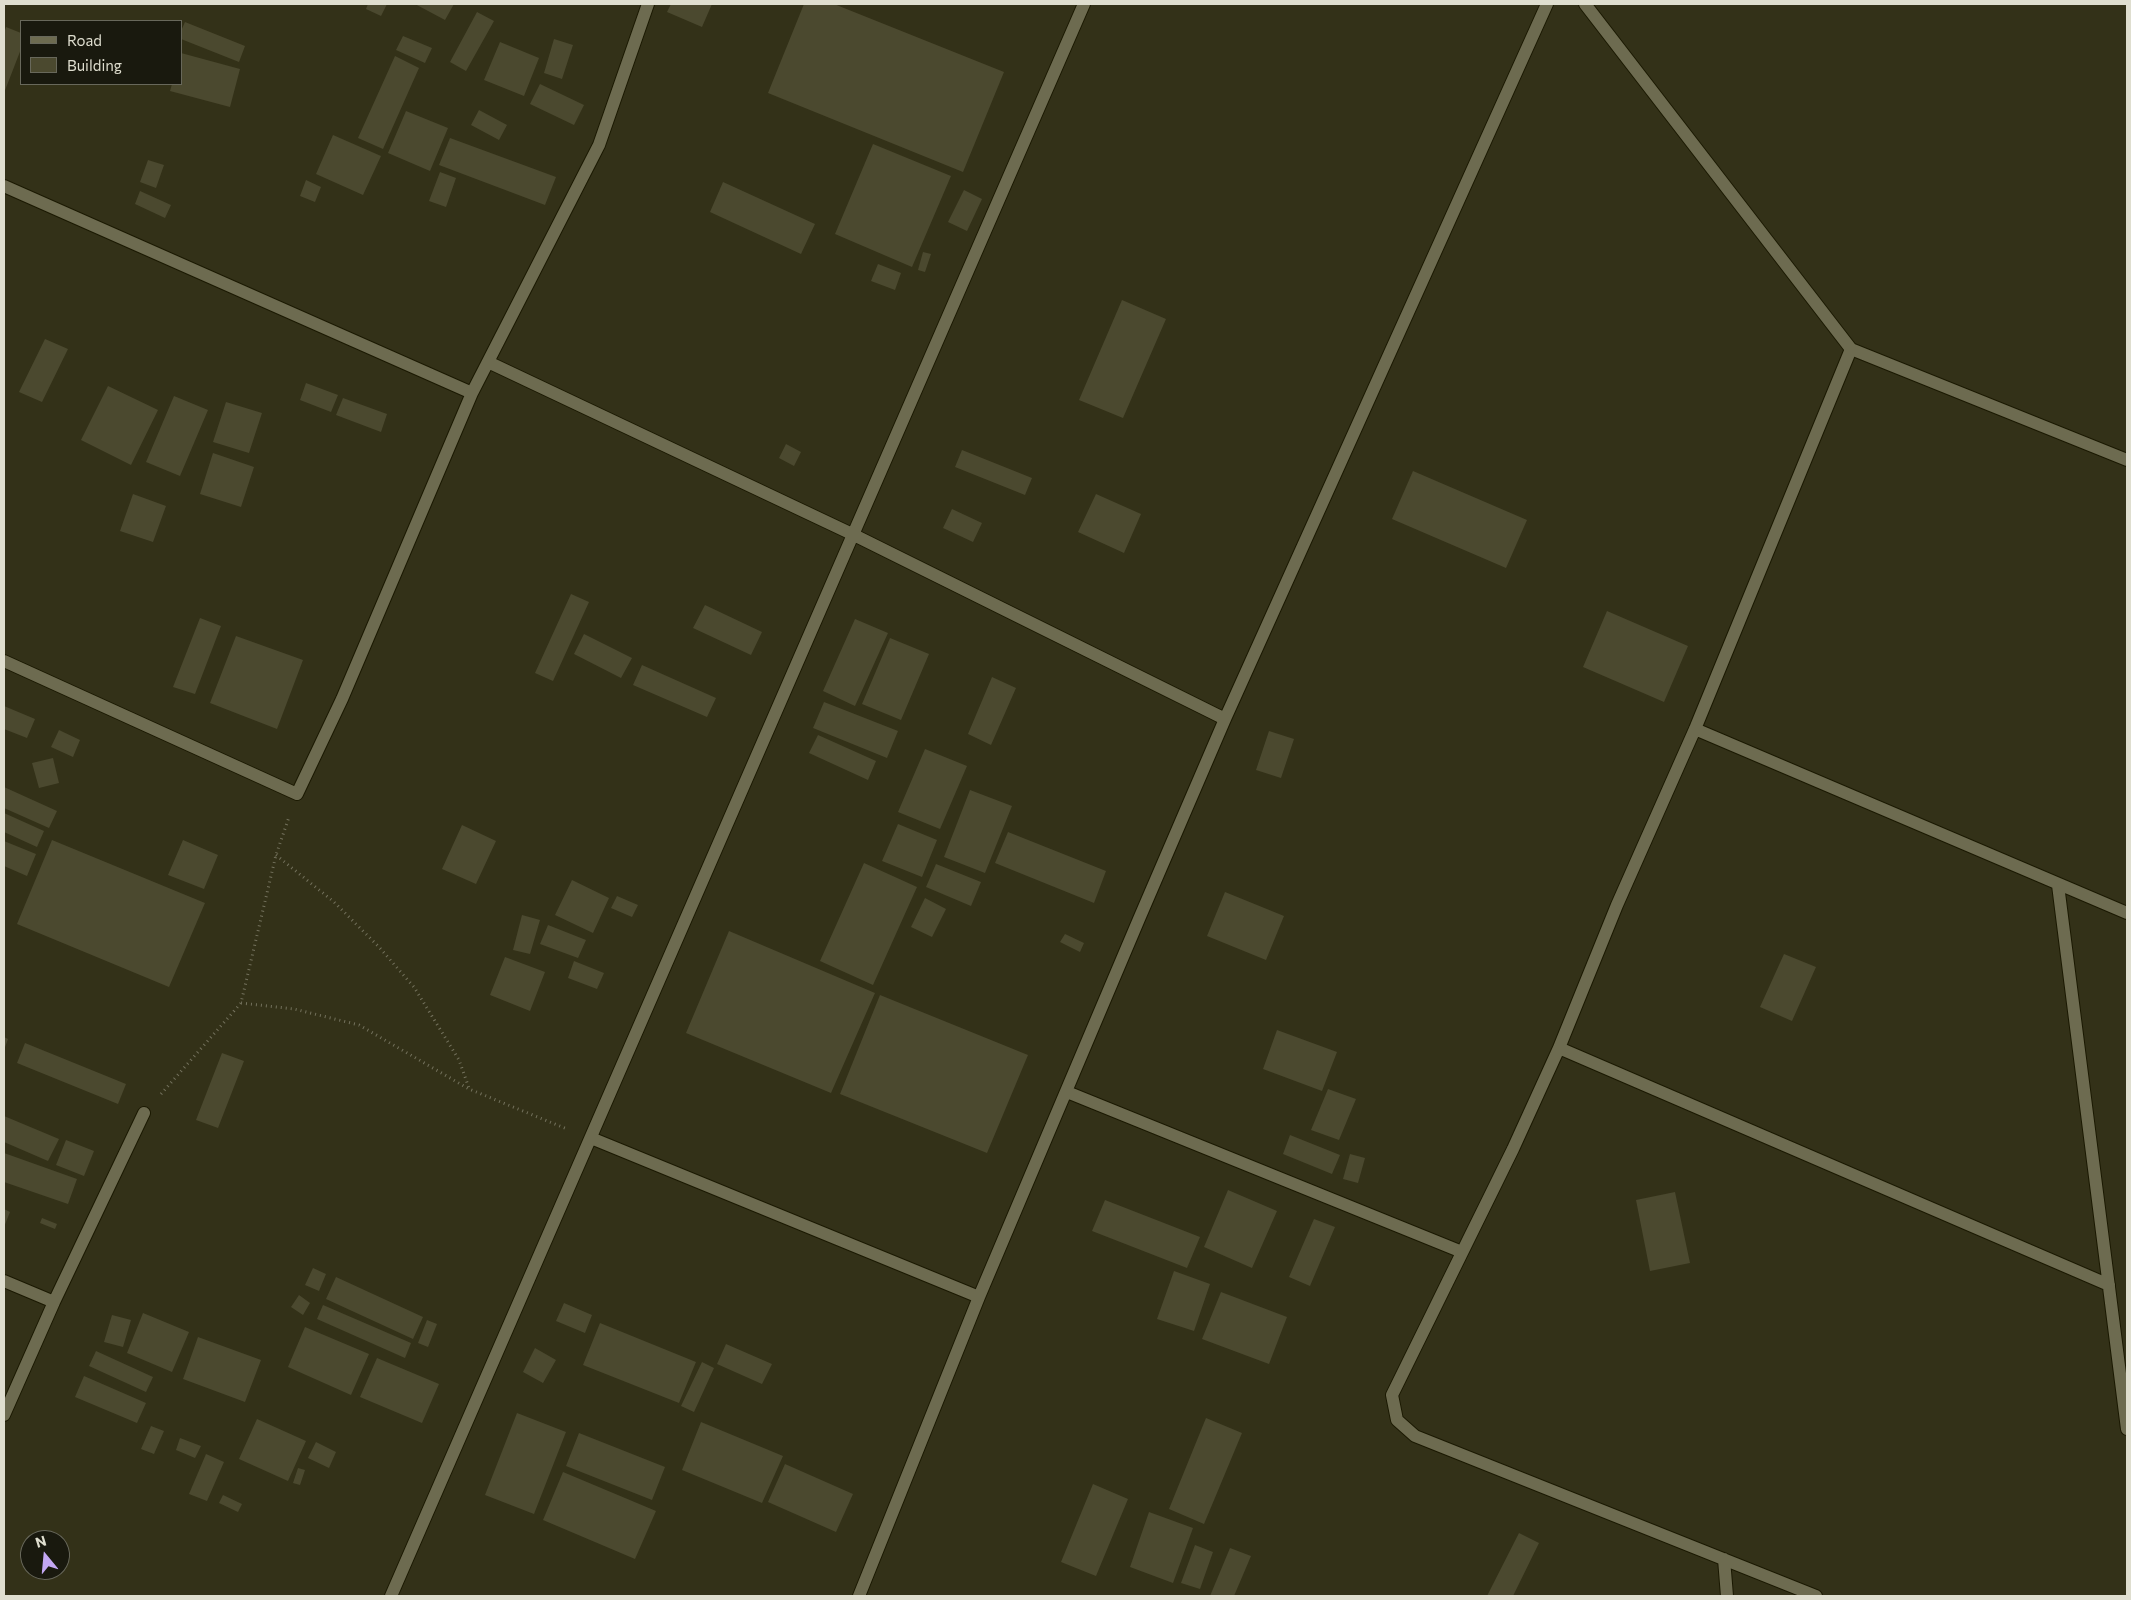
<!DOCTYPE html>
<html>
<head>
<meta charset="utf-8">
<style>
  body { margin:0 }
  #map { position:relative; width:2131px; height:1600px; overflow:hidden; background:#333118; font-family:Commissioner,sans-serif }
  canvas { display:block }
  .frame { position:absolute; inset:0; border:5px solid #dfdecf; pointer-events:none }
  .legend { position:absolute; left:20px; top:20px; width:162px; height:65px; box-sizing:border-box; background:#19190e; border:1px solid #68685b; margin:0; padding:6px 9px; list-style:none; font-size:15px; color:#dfdecf }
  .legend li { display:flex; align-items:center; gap:10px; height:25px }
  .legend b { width:25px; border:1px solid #68685b }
  .north { position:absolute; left:20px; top:1530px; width:50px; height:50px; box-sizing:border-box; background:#19190e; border:1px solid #68685b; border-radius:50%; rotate:343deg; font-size:14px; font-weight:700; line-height:20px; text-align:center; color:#dfdecf }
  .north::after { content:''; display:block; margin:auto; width:18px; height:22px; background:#c3a7f2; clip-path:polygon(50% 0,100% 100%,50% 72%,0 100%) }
</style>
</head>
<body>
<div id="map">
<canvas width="2131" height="1600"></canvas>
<div class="frame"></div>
<ul class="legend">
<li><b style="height:6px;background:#6d6b50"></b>Road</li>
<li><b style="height:14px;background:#4b492f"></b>Building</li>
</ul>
<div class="north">N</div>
</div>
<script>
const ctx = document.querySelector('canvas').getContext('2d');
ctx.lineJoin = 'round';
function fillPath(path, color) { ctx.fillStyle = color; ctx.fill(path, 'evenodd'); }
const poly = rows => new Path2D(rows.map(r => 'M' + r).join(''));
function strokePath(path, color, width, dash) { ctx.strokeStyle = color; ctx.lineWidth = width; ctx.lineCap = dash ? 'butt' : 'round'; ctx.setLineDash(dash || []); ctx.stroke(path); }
fillPath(poly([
  [368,4,387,4,381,16,366,9],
  [415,4,454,4,445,20],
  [671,4,712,4,702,27,667,12],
  [804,4,834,4,1004,72,963,172,768,93],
  [477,12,494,21,466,71,450,62],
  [185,22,245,46,239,62,181,39,181,31],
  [6,27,21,33,21,49,4,93,4,33],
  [403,36,432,48,425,63,396,50],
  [554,39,573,45,562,79,544,73],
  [500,42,539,58,524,96,484,80],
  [181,53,240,69,230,107,170,91,172,84,181,84],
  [395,56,419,68,383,149,358,138],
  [540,84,584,105,574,125,530,104],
  [479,110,507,125,499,140,471,125],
  [406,111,448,128,430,171,388,153],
  [333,135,381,156,363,195,316,174],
  [450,138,556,177,545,205,439,165],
  [873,144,951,176,912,267,835,234],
  [148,160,164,165,156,188,140,182],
  [440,172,456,178,446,207,429,201],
  [306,180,321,187,315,202,300,196],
  [723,182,815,224,801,254,710,212],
  [964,190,982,199,967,231,948,222],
  [140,191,171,205,165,218,135,204],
  [923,252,931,254,925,272,918,270],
  [878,264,901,273,895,290,871,281],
  [1122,300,1166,319,1123,418,1079,400],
  [45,339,68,349,42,402,19,392],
  [306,383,338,395,331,412,300,400],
  [108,386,158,410,131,465,81,440],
  [174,396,208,410,180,476,146,462],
  [343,398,387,414,381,432,336,415],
  [226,402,262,413,249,453,213,442],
  [786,444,801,452,794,466,779,458],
  [962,450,1032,478,1025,495,955,467],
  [213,453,254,467,241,507,200,494],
  [1413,471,1527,520,1506,568,1392,519],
  [133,494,166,506,153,542,120,531],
  [1096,494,1141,514,1124,553,1078,532],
  [952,509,982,523,973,542,943,528],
  [571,594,589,602,553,681,535,673],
  [705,605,762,632,751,655,693,628],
  [1607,611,1688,646,1664,702,1583,667],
  [200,618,221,626,195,694,173,687],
  [855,619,888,633,855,706,823,691],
  [584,634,632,658,621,678,574,654],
  [236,636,303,660,277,729,210,703],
  [890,638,929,654,901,720,862,704],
  [642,665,716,698,707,717,633,685],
  [992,677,1016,688,991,745,968,734],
  [824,702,898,731,887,758,813,728],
  [4,706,35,719,27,738,4,729],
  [59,730,80,740,73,757,51,747],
  [1269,731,1294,739,1281,778,1256,770],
  [818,735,876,761,868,780,809,753],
  [925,749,967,766,940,829,898,812],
  [53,758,59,783,39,788,32,763],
  [4,787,57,811,49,828,4,808],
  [970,790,1012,806,985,873,944,857],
  [4,813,44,831,37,847,4,832],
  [898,824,937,840,922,877,882,861],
  [462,825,496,841,476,884,442,869],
  [1008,832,1106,871,1094,903,995,863],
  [52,840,205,903,169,987,17,924],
  [183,840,218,855,204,889,168,875],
  [4,841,36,854,27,876,4,866],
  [864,863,917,887,873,985,820,961],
  [936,864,981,882,971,906,926,887],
  [572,880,609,898,593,933,555,915],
  [1225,892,1284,916,1266,960,1207,936],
  [617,896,638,905,632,917,611,908],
  [925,898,946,909,932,937,911,927],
  [522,915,540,920,530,954,513,950],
  [548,925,586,940,578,958,540,944],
  [729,931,875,993,831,1093,686,1033],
  [1065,934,1084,943,1080,952,1060,942],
  [1784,954,1816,967,1792,1021,1760,1007],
  [505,957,545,972,530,1011,490,995],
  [574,961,604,973,597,989,568,978],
  [880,995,1028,1055,987,1153,840,1094],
  [1277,1030,1337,1052,1322,1091,1263,1069],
  [4,1037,8,1039,4,1050],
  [25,1043,126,1084,118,1104,17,1063],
  [222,1053,244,1061,218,1128,196,1120],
  [1328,1089,1356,1099,1339,1140,1311,1130],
  [4,1116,59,1139,48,1161,4,1142],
  [1290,1135,1340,1155,1332,1174,1283,1154],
  [66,1140,94,1151,84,1176,56,1165],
  [4,1153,77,1179,68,1204,4,1182],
  [1350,1154,1365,1158,1358,1183,1343,1179],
  [1228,1190,1277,1211,1252,1268,1204,1247],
  [1675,1192,1690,1263,1650,1271,1636,1200],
  [1105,1200,1200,1237,1187,1268,1092,1231],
  [4,1209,10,1212,4,1227],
  [42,1218,57,1224,55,1229,40,1223],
  [1314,1219,1335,1227,1310,1286,1289,1277],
  [313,1268,326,1274,319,1291,305,1285],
  [1174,1271,1210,1284,1194,1331,1157,1319],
  [336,1277,423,1317,413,1339,326,1299],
  [1221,1292,1287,1317,1269,1364,1202,1339],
  [299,1295,310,1303,303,1315,291,1307],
  [564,1303,592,1315,585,1333,556,1321],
  [323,1305,411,1343,405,1358,317,1319],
  [143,1313,189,1332,172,1372,127,1353],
  [112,1315,131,1320,123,1347,104,1342],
  [427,1320,437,1324,428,1347,418,1343],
  [600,1323,696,1362,679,1403,583,1365],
  [305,1327,369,1354,351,1395,288,1367],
  [198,1337,261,1360,245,1402,183,1379],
  [726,1344,772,1364,762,1384,717,1364],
  [535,1348,556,1360,543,1383,523,1372],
  [96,1351,153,1377,146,1392,89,1366],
  [377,1358,439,1384,422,1423,360,1397],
  [702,1362,714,1368,694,1412,681,1406],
  [84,1376,146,1403,137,1423,75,1397],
  [517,1413,566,1432,534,1514,485,1495],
  [1206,1418,1242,1433,1204,1524,1169,1509],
  [257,1419,306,1441,288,1481,239,1459],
  [701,1422,783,1456,762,1503,682,1470],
  [151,1426,164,1431,154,1454,141,1449],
  [579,1433,665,1467,652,1500,566,1466],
  [180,1438,201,1446,195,1458,176,1450],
  [316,1442,336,1452,329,1468,308,1458],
  [206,1454,224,1462,207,1501,189,1494],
  [785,1464,853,1494,836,1532,768,1502],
  [298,1468,305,1470,300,1485,293,1483],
  [563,1472,656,1511,635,1559,543,1520],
  [1093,1484,1128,1499,1096,1576,1061,1562],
  [223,1495,242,1504,238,1512,219,1503],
  [1149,1512,1193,1528,1173,1583,1130,1567],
  [1519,1533,1539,1543,1513,1596,1487,1596],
  [1195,1545,1213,1552,1200,1589,1181,1583],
  [1230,1548,1251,1556,1234,1596,1210,1596]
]), '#4b492f');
const street = poly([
  [1585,4,1851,349,2127,460],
  [4,186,472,393],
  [488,362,852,534,1225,719],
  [4,661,297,794,342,699,472,393,599,145,648,4],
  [1695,729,2127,913],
  [2058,885,2127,1429],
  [1559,1048,2109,1285],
  [1067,1092,1462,1252],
  [591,1138,979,1297],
  [4,1281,54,1302],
  [4,1415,54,1302,144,1113],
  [1724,1559,1727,1596],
  [391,1596,1084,4],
  [859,1596,979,1297,1139,919,1225,719,1547,4],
  [1816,1596,1415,1436,1397,1420,1392,1395,1513,1149,1559,1048,1617,905,1695,729,1851,349]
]);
strokePath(street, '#1b1902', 14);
strokePath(poly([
  [276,855,334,902,378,946,414,987,459,1060,469,1088],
  [241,1003,294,1009,359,1025,469,1089,567,1129],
  [161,1094,241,1003,276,855,289,817]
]), '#74725d', 3, [1, 4]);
strokePath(street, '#6d6b50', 12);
</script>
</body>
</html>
